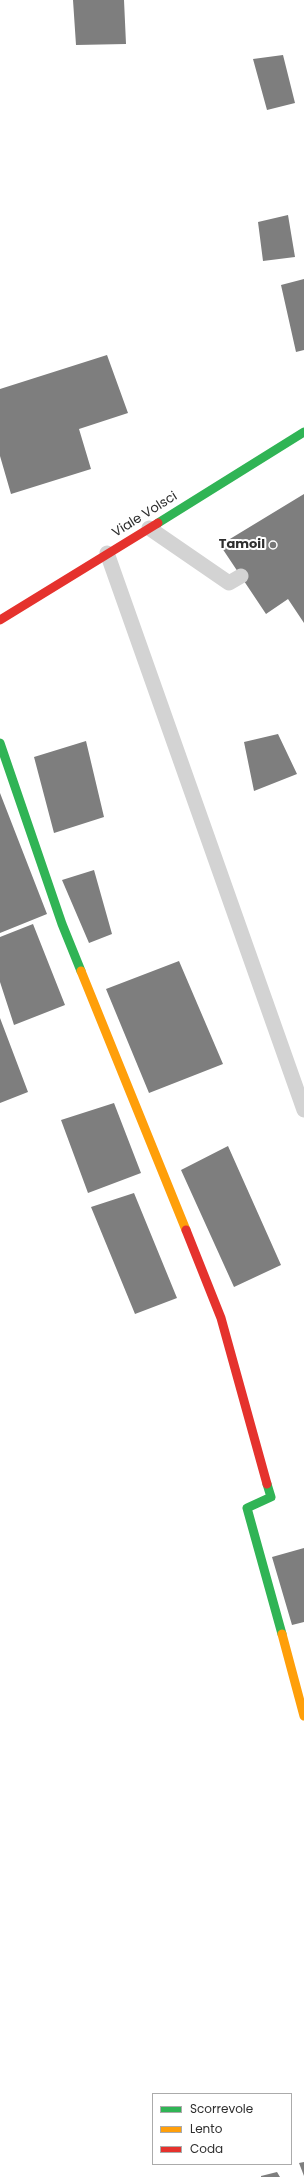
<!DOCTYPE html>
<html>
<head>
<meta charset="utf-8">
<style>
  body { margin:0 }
  #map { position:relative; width:304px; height:2177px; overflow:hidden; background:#fff; font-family:Poppins,sans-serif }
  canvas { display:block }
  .legend { position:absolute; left:152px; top:2093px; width:140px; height:72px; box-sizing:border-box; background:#fff; border:1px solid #ababab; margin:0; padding:5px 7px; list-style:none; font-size:12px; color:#2e2e2e }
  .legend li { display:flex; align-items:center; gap:8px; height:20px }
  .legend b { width:20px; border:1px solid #ababab }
</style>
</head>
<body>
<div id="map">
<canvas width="304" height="2177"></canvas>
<ul class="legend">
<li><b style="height:5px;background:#30b455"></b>Scorrevole</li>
<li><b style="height:5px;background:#ff9f0a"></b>Lento</li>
<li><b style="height:5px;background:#e5322d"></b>Coda</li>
</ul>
</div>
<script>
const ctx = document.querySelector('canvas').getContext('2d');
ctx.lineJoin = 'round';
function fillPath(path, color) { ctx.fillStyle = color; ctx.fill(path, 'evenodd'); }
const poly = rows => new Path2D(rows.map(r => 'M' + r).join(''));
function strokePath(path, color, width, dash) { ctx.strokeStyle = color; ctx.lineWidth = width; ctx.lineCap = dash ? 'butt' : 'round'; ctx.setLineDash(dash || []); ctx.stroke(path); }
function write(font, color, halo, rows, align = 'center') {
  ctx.font = font + ' Poppins,sans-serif'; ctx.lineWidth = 4; ctx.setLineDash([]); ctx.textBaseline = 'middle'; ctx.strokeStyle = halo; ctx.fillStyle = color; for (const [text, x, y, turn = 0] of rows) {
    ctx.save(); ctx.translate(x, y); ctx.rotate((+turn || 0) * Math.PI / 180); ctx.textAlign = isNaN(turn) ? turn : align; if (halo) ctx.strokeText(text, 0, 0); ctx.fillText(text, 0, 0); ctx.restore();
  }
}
fillPath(poly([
  [73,0,124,0,126,44,76,45],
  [283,55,295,103,267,110,253,59],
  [288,215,295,257,263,261,258,222],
  [304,279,304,350,296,352,281,285],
  [107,355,128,413,79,429,91,469,11,494,0,456,0,389],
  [304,494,304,623,288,599,266,614,220,545],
  [278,734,297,774,254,791,244,742],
  [86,741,104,817,54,833,34,757],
  [0,793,47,914,0,933],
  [94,870,112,934,89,943,62,880],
  [33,924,65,1005,14,1025,0,982,0,937],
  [179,961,223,1064,149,1093,106,989],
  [0,1018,28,1092,0,1103],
  [114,1103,141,1173,88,1193,61,1120],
  [228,1146,281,1265,234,1287,181,1170],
  [134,1193,177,1298,135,1314,91,1207],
  [304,1548,304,1622,292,1625,272,1557],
  [304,2162,304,2176,299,2163],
  [277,2172,280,2177,261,2177,261,2176]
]), '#7e7e7e');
strokePath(poly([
  [149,528,229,583,241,576],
  [107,553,304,1110]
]), '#d3d3d3', 15);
strokePath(poly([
  [158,523,304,432],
  [0,743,62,924,81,971],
  [267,1484,271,1497,247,1508,282,1634]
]), '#30b455', 9);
strokePath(poly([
  [81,971,186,1230],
  [282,1634,304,1716]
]), '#ff9f0a', 9);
strokePath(poly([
  [0,620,158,523],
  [186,1230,221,1318,267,1484]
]), '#e5322d', 9);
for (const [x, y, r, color] of [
  [273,545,4,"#777"]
]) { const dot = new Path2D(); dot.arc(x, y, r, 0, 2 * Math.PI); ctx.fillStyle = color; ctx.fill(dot); strokePath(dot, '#fff', 1.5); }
write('13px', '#2e2e2e', '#fff', [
  ["Viale Volsci",145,515,-32]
]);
write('bold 13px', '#2e2e2e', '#fff', [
  ["Tamoil",265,545]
], 'right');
</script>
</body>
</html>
